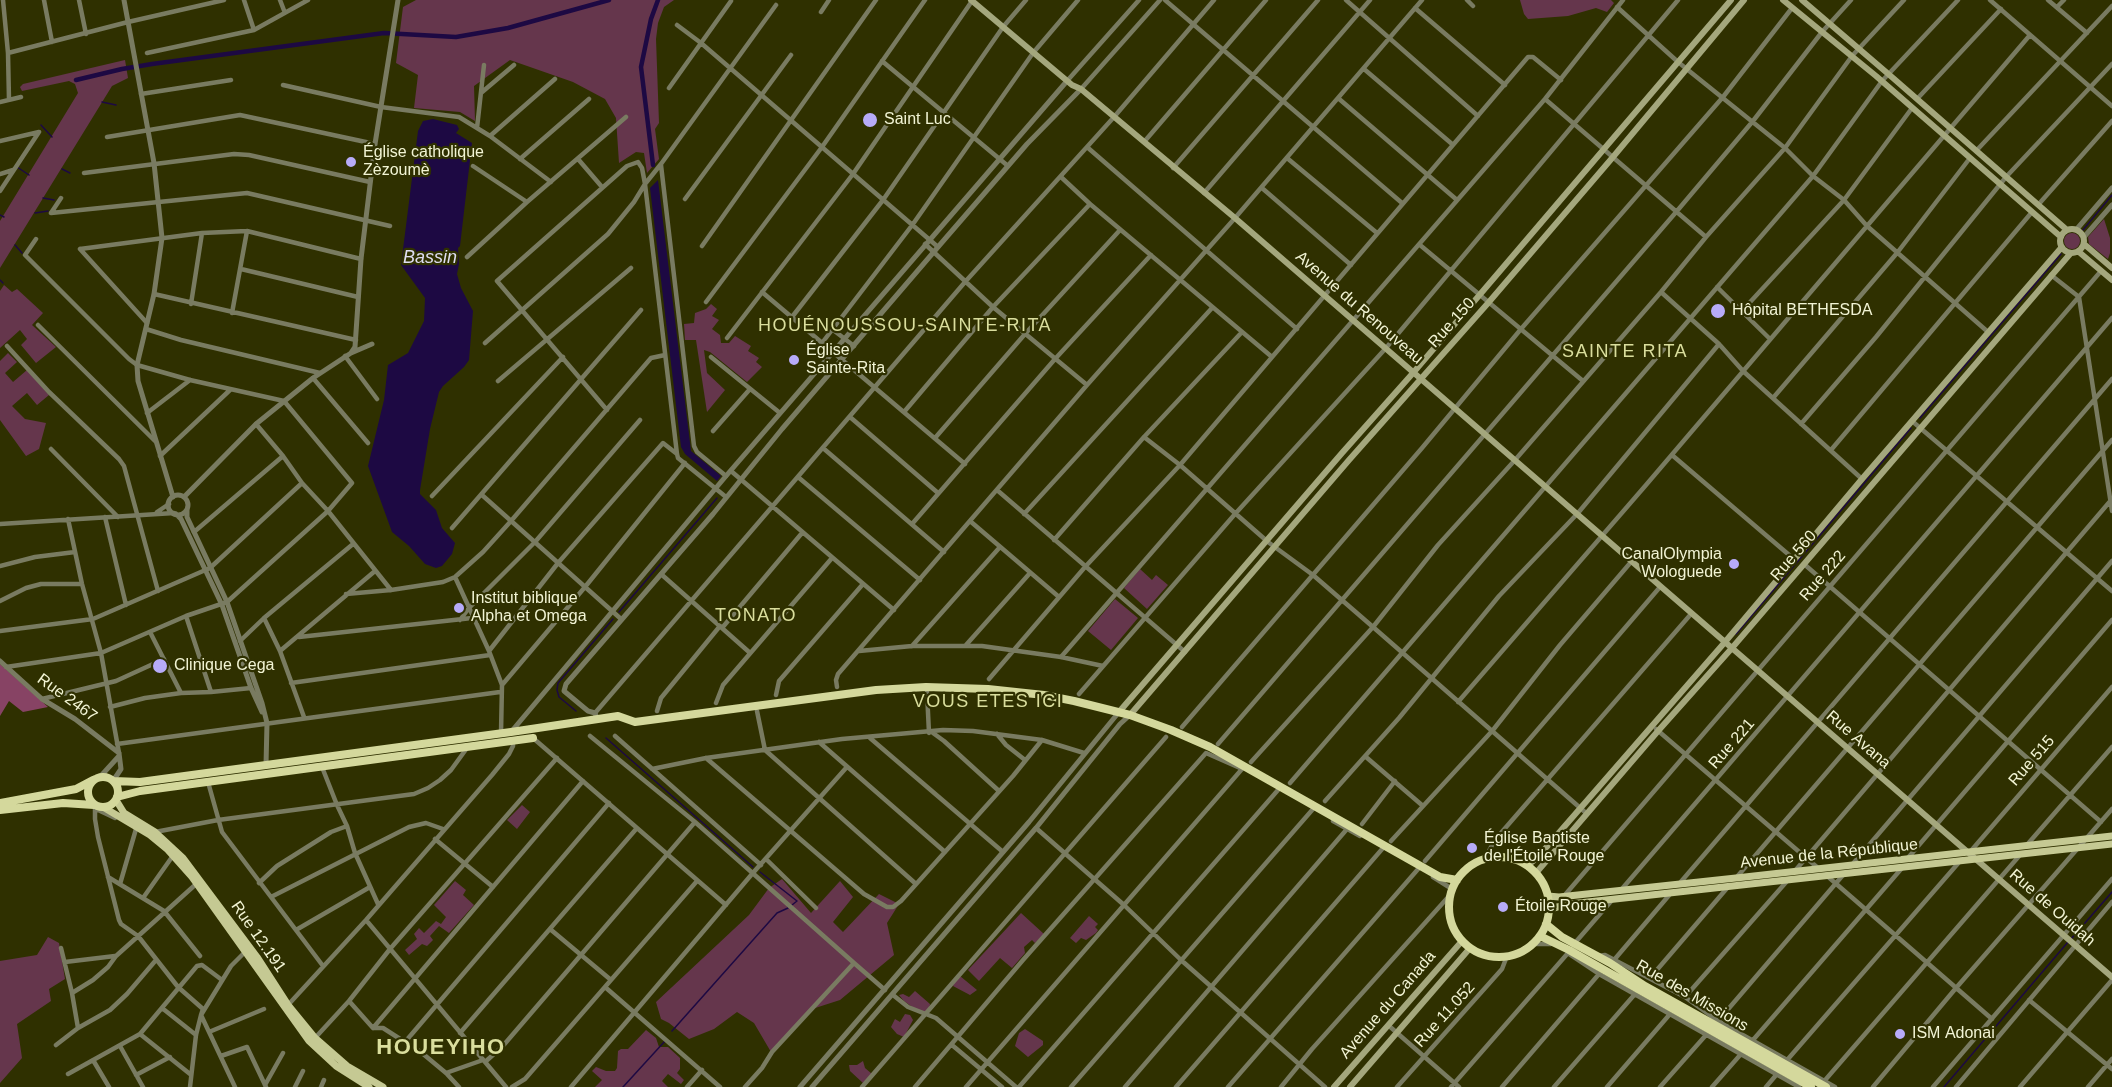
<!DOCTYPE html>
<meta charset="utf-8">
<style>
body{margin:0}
canvas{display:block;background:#2f3000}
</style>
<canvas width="2112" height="1087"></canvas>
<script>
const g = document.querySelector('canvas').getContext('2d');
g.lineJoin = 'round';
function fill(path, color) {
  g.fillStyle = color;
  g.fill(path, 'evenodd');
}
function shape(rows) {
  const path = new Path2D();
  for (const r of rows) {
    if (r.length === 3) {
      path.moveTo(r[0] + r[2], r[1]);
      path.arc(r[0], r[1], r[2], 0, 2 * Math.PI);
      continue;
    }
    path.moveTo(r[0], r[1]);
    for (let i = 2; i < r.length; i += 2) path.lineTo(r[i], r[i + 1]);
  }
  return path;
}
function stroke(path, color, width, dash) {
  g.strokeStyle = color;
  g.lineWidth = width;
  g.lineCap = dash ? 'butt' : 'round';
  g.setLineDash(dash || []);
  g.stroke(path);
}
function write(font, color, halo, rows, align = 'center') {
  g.font = font + ' Helvetica,sans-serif';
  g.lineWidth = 4.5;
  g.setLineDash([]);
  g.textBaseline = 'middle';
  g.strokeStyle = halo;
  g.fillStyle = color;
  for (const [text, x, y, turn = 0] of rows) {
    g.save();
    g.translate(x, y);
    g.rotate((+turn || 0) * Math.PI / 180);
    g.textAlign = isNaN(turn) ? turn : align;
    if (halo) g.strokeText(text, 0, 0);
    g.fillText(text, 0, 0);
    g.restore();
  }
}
fill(shape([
 [416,0,674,0,664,7,658,23,656,39,659,123,655,129,659,159,647,173,644,153,636,152,619,163,616,118,605,99,573,82,510,60,474,86,475,121,460,112,414,108,418,75,396,63,403,7],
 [1520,0,1611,0,1614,3,1607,12,1596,8,1568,16,1528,19,1524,14],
 [125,60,128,78,112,86,0,268,0,221,78,93,75,84,69,81,22,91,20,87,23,84],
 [2104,219,2110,238,2110,253,2108,259,2089,244,2088,237],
 [2072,241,8],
 [4,285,12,292,17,289,43,313,32,325,56,347,36,363,21,345,27,339,20,330,0,348,0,291],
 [711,304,717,309,712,316,719,320,712,329,720,335,721,343,729,343,735,336,751,346,748,351,759,358,756,362,762,367,747,382,710,352,704,350,707,373,725,390,707,412,696,340,685,340,684,324,694,323,695,313,706,309],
 [8,353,17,362,5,373,13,382,27,370,49,395,37,405,27,393,12,406,25,419,46,423,39,449,26,456,0,420,0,361],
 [1140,569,1152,580,1156,575,1168,585,1147,609,1124,588],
 [1115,599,1138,618,1111,650,1088,631],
 [522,805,530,812,517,829,507,820],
 [782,879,811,913,840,881,853,897,833,922,843,932,879,894,899,904,887,923,894,955,840,1000,809,1010,771,1052,754,1023,737,1012,714,1029,689,1039,669,1023,661,1019,656,1002,749,915,769,888],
 [455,881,466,890,463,895,474,905,449,933,439,926,430,936,433,940,427,946,422,944,409,955,405,950,417,939,414,934,419,928,424,933,436,921,441,924,446,917,434,905],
 [1021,913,1044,934,1035,943,1032,940,1024,947,1025,953,1012,968,1000,958,979,981,968,970],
 [1089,916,1098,924,1095,927,1098,930,1096,933,1086,940,1081,938,1076,943,1070,938],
 [48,937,59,943,65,979,49,989,51,1001,17,1024,22,1058,0,1083,0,961,37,955],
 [960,976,977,990,970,995,953,986,956,977],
 [915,991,930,1004,929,1010,923,1013,918,1011,904,1001,899,995,903,994,909,997],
 [905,1014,910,1015,913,1020,904,1037,897,1034,891,1027,895,1019,900,1022],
 [1025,1029,1043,1041,1043,1045,1028,1057,1015,1046,1019,1033],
 [646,1030,656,1038,659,1047,668,1047,680,1058,680,1069,677,1073,684,1080,681,1084,668,1074,662,1081,668,1087,595,1087,602,1080,592,1071,596,1067,606,1071,615,1071,617,1068,618,1051,621,1049,628,1049],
 [863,1061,865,1068,872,1074,863,1083,850,1071,849,1065,857,1065]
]), '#65364c');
fill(shape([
 [0,664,48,707,23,712,9,701,0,716]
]), '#874364');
fill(shape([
 [433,119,457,125,459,129,456,133,472,143,460,246,458,248,459,264,457,274,461,288,473,311,469,360,464,367,443,386,439,392,430,429,420,490,420,494,436,510,442,528,455,543,452,554,442,566,436,568,425,564,409,546,392,532,368,466,384,400,388,365,408,353,424,321,425,298,401,265,418,131,423,121],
 [658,180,691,451,721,476,717,481,685,454,681,447,650,188]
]), '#1d0943');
stroke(shape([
 [102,102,116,105],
 [41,125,52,137],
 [17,167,29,175],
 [62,169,70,173],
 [43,198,54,200],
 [35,213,48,211],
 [0,215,4,217],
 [2083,230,2112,195],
 [15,245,22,253],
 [0,280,3,283],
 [1920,418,2061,254],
 [619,612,717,498],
 [1736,634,1911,428],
 [576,711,559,697,557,690,558,683,613,619],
 [606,738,753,867],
 [760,872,797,901,792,905],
 [2071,939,2112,892],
 [672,1031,777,913,788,908],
 [623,1087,665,1041],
 [1944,1087,2068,942]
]), '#1d0943', 1.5);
stroke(shape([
 [76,80,122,69,152,64,384,33,456,37,508,28,609,0],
 [653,165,641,67,651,19,658,0]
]), '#1d0943', 4.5);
stroke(shape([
 [3,0,8,53,9,100],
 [44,0,52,42],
 [79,0,86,34],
 [244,0,254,30],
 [280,0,285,13],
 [1165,0,1402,203],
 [1346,0,1478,116],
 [1467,0,1473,6],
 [1990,0,2112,106],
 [2048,0,2087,33],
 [1617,7,1678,62,1785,148,1813,176,1844,200,1867,226,1988,332],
 [2057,7,2064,0],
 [1415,8,1505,85],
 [821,12,829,0],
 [677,25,701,43,938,247],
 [8,53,128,22,224,0],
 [147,53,254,30,308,0],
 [882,61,1008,166],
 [1364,69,1452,144],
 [1067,81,1139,0],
 [283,85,381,107,459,117,490,136,551,182],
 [669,88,731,1],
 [1081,89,1160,0],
 [481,93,514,65],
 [141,94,231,80],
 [1338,98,1457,200],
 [1545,99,1706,237],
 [1917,99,2001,9],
 [0,102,21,97],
 [477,128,484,65],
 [490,136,555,79],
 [107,137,240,115,375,144],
 [0,141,39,132],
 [1144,142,1266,0],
 [1087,147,1297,329],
 [1976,151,2112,6],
 [1287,158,1377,233],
 [520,159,589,99],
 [578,159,602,187],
 [661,165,694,446,697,452,726,476],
 [473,166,527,202],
 [1173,168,1318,0],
 [84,173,234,154,249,155,370,182],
 [0,174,13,170],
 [1061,177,1090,204,1272,357],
 [1262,188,1351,265],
 [0,191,39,132],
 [1204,193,1370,0],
 [685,199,791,55],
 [2038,205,2112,121],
 [51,213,247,193,390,226],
 [51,213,61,198],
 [925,244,993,307,1087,385],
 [1420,245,1583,381],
 [702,246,876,0],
 [80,249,202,233,247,231,361,259],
 [80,249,147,323],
 [467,257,527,202,626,117],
 [241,269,358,297],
 [2051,275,2079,297,2112,511],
 [1717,287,1770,339],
 [762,292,965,464],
 [1661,292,1719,344,1743,371,1862,479],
 [154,294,356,340],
 [706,302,822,147,925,0],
 [191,304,202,233],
 [1741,312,1844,200,1912,108],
 [232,313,247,231],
 [792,317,883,200,1003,27,1026,0],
 [38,325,155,441],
 [146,329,181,340,320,373],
 [832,329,854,346],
 [727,338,853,174,972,1],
 [485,343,608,234,634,202,645,184,661,164,776,5],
 [822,343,913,224,1033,53,1078,0],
 [7,346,49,392,119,459,124,466,158,591],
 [345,356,377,399],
 [711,357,780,413],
 [313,378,368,443],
 [498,381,631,268],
 [1773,398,1897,253,1970,158],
 [607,410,497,281,627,166,638,162,642,168,645,184,677,454,678,458,726,497],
 [904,412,993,307,1090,204],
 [147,413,190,380],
 [850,417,938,493],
 [1912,421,2112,591],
 [256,424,283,456,302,483,328,511,391,590],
 [1801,424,1876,337,2006,177,2112,64],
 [713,431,750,389],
 [1144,437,1180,465,1268,542,1313,575,1373,627,1586,813],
 [935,438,1025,334,1120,230],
 [823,448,944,552],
 [51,449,118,517],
 [1831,450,2032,212],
 [1672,455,1795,560],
 [160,456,230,390],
 [731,471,894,610],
 [798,477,920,580],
 [997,490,1185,652],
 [482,495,621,619],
 [432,496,563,357],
 [157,512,169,504],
 [1024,514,1212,308],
 [105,517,126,605],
 [68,519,82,584,101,653,119,753],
 [970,521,1059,597],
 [0,524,174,513],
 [912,524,1055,359,1151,255],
 [452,528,641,310],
 [194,532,283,456],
 [1054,540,1144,437,1242,332],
 [1804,564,2101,822],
 [0,566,35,557,75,552],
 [661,574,749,652],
 [455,577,489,651,502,685,501,733],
 [346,594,391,590,443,582,455,577,483,552,511,521,651,358,665,355],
 [0,601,26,588,41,584,82,584],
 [186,616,211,692],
 [264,618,280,651,304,717],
 [460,620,469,608,535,542,640,420],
 [722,628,802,533],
 [0,631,93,619,210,568,302,483],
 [150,632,181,693],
 [299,637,472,618],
 [240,641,264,618,353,544],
 [966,645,1030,573],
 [912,646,1000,547],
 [280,651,375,571],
 [489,651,558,563,663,443,677,454],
 [859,651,912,646,982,646,1061,657,1103,666],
 [1061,657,1545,99,1623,0],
 [6,667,101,653,186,616,227,602,328,511,352,483,284,401,190,380,137,365,129,359,25,255,36,239],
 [989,679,1085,567,1180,465,1528,57,1533,57,1561,80],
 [291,683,490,655],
 [502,685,585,587,685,463],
 [837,687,836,680,838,674,1087,385,1235,218,1422,0],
 [927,692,929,733],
 [1079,694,1235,514,1386,348,1678,0],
 [776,695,779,681,863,584],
 [42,699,116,681,164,659],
 [1458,702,1646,485,2030,35],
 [716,703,723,685,832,558],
 [110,707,145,698,181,693,211,692,251,688],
 [657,711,661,698,720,626],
 [757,711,765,750,916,884],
 [595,713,965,282,1114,117,1214,0],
 [1182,727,1422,448,1521,329,1723,97,1792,8],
 [1656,729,1818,868],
 [933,733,944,741,999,791],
 [997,734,1006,745,1025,760],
 [590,736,695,822,854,963],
 [615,736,761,865],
 [533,738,726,905],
 [870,738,1003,852],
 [819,742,945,852],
 [117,744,500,692],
 [1218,744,1677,211,1753,121,1822,32,1851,0],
 [1366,757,1423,806],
 [706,758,864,894,887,907,893,907,901,901,1013,776,1042,740],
 [1251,762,1373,627,1438,545,1515,460,1661,292,1706,237,1785,148,1852,56,1904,0],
 [322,767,337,805,347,826,355,853,378,904],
 [652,769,706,758,842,739,943,730,973,731,1042,740,1084,753],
 [208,782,222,832,323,966],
 [1290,783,1813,176,1882,81,1958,0],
 [1325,801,1399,718,1499,596,1578,513,1719,344],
 [95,805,95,819,98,837,119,920,121,924,138,936,178,987,203,1009,201,1015,235,1087],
 [96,809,115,818],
 [1333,821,1360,836],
 [1362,824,1395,781],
 [1036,828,1124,905,1181,960,1325,1087],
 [155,832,218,820,414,794,428,788,440,780,451,770,467,748],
 [435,839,493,887],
 [1391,841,1493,730,1560,645,1631,562],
 [2026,846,2112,747],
 [1970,852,2112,687],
 [1488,858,1489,851,1494,841,1691,614],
 [766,859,816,908],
 [1907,859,2112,620],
 [1425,861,1660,587],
 [1851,866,2112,561],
 [1794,872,2112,499],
 [1826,875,1992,1019],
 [108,877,164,911,200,956],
 [1433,877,1452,889],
 [1736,878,2112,440],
 [259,883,277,866,331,832,347,826],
 [120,884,136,829],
 [1679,884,2112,379],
 [1621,890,2112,318],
 [1564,896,2101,271],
 [271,897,409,827,426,823,443,829],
 [143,898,172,857],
 [366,920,506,1087],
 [550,929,611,980],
 [296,930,370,887],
 [1532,944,1551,944],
 [1574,944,1613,899],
 [61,948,72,993,78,1028],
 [1569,954,1599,974,1799,1087],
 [1598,956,1605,955,1685,997,1718,1021,1835,1087],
 [1614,960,1671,893],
 [65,962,115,956],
 [1650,978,1728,887],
 [605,987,720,1087],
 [72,993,93,980,108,967,116,956,195,885],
 [893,995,908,1007,936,1018,1016,1087],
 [1685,997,1788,880],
 [2029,1000,2112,1069],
 [349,1001,373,1028,383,1028,422,1053,446,1073,459,1087],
 [288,1005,366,920,492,775,509,754,513,746,513,740],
 [162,1008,196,1035],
 [1718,1021,1843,875],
 [1388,1025,1459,1087],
 [373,1028,583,781],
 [209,1032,264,1009],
 [460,1033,637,828],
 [140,1034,190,1074],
 [315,1038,349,1001,390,949,557,758],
 [1753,1040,1902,868],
 [405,1042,609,803],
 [56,1045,78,1028,110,1010,127,994,156,960],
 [952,1045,1002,1087],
 [120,1046,143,1087],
 [221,1056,247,1047,266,1087],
 [1788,1059,1961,860],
 [93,1060,109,1087],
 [485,1062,502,1047,695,822],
 [446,1073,483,1060],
 [68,1074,140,1034,197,966,202,965,222,980],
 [136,1075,170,1057],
 [265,1085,283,1053],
 [1820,1086,2020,855],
 [190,1087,196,1035,201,1015,231,966,245,952],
 [295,1087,303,1071],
 [321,1087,324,1080],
 [512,1087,525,1079,697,881],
 [571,1087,752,874,846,768],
 [687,1087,702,1070],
 [745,1087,762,1068,772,1052,854,963,885,990],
 [862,1087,1166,737],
 [915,1087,1023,960,1206,753,1240,768],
 [966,1087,1242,769],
 [1019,1087,1278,790],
 [1071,1087,1313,809],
 [1125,1087,1347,829],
 [1176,1087,1383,848],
 [1228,1087,1419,868],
 [1281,1087,1312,1049,1450,895],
 [1397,1087,1502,969,1507,956],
 [1451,1087,1568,953],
 [1502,1087,1599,974],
 [1554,1087,1635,994],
 [1607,1087,1670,1014],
 [1660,1087,1706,1035],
 [1712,1087,1741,1054],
 [1766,1087,1777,1074],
 [1873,1087,1956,988,2112,809],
 [1933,1087,2112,879],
 [1956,1087,2112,902],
 [2020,1087,2112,980],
 [2088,1087,2112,1059]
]), '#797b61', 4.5);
stroke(shape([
 [124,0,154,163,162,238,154,294,137,365,138,381,173,497],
 [2076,230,2112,188],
 [2084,237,2112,205],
 [351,353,372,344],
 [178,505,10],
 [184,497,256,424,313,378,351,353,355,347,361,259,375,144,398,0],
 [187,510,187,517,227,602,262,703,267,723,266,765],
 [176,514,181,519,222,605,251,688,262,712],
 [0,661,42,699,75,719,119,753,121,769,113,781],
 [597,719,595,713,588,711,564,691,566,684,713,514,782,429,938,247,1027,144,1081,89],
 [511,732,726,476,1067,81],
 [99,778,119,756],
 [800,1087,1029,822,1119,712],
 [812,1087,1036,828,1120,724,1130,715]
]), '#797b61', 5);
stroke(shape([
 [971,0,1072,85,1081,89,1235,218,2112,977],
 [1783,0,1876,76,2061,237],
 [1802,0,1893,78,2067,230],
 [2072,241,12],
 [2084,244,2112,268],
 [2079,252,2112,280],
 [1119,712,1342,453,1413,373,1731,0],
 [1130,715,1349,460,1489,302,1613,157,1744,0],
 [1527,866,1537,858,1725,642,1862,479,2061,248],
 [1536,873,1658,731,1732,648,2070,254],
 [1334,1087,1462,941],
 [1350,1087,1470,948]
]), '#a4a77d', 6);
stroke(shape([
 [116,800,124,813,155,832,183,858,257,957,288,1005,315,1038,347,1066,383,1087],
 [103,807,150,835,167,849,192,877,309,1041,336,1066,369,1087],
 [1548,896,1559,897,1736,878,2112,836],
 [1549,909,1570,904,2112,844]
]), '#c5c993', 7);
stroke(shape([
 [103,792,15],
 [114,781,140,782,511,732,618,716,635,722,876,690,926,687,988,689,1044,695,1074,701,1130,715,1171,730,1210,747,1440,877,1457,880],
 [117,797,140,791,533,738],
 [0,803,76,789,93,780],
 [0,810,63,803,94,805],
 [1499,907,50],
 [1546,924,1562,937,1610,963,1645,986,1826,1087],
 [1540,936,1569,950,1811,1087]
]), '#d4d89c', 8);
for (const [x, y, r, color] of [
 [870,120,8,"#b7abf8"],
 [351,162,6,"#b7abf8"],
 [1718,311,8,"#b7abf8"],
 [794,360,6,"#b7abf8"],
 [1734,564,6,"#b7abf8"],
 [459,608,6,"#b7abf8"],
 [160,666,8,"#b7abf8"],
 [1472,848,6,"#b7abf8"],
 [1503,907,6,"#b7abf8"],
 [1900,1034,6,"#b7abf8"]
]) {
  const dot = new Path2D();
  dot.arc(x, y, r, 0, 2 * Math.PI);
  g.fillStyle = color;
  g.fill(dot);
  stroke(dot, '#2f3000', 2);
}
write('16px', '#f2f4d4', '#2f3000', [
 ["Saint Luc",884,120],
 ["Église catholique",363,153],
 ["Zèzoumè",363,171],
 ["Hôpital BETHESDA",1732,311],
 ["Église",806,351],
 ["Sainte-Rita",806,369],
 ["CanalOlympia",1722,555,"right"],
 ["Wologuede",1722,573,"right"],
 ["Institut biblique",471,599],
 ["Alpha et Omega",471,617],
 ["Clinique Cega",174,666],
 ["Église Baptiste",1484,839],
 ["de l'Étoile Rouge",1484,857],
 ["Étoile Rouge",1515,907],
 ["ISM Adonai",1912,1034]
], 'left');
write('16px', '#f2f4d4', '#2f3000', [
 ["Avenue du Renouveau",1359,308,41],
 ["Rue 150",1452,323,-48],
 ["Rue 560",1794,556,-49],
 ["Rue 222",1823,576,-49],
 ["Rue 2467",67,698,36],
 ["Rue Avana",1858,740,41],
 ["Rue 221",1732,744,-49],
 ["Rue 515",2032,761,-49],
 ["Avenue de la République",1829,854,-6],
 ["Rue de Ouidah",2052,908,41],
 ["Rue 12.191",258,937,55],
 ["Rue des Missions",1692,996,30],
 ["Avenue du Canada",1388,1005,-49],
 ["Rue 11.052",1445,1015,-48]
]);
write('italic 18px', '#dfddf1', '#2f3000', [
 ["Bassin",430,258]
]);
g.letterSpacing = '1.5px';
write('18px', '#dade9d', '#2f3000', [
 ["HOUÉNOUSSOU-SAINTE-RITA",905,326],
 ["SAINTE RITA",1625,352],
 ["TONATO",756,616],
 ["VOUS ETES ICI",988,702]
]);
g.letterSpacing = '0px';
g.letterSpacing = '1.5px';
write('bold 22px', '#dade9d', '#2f3000', [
 ["HOUEYIHO",441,1048]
]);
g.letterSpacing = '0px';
</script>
